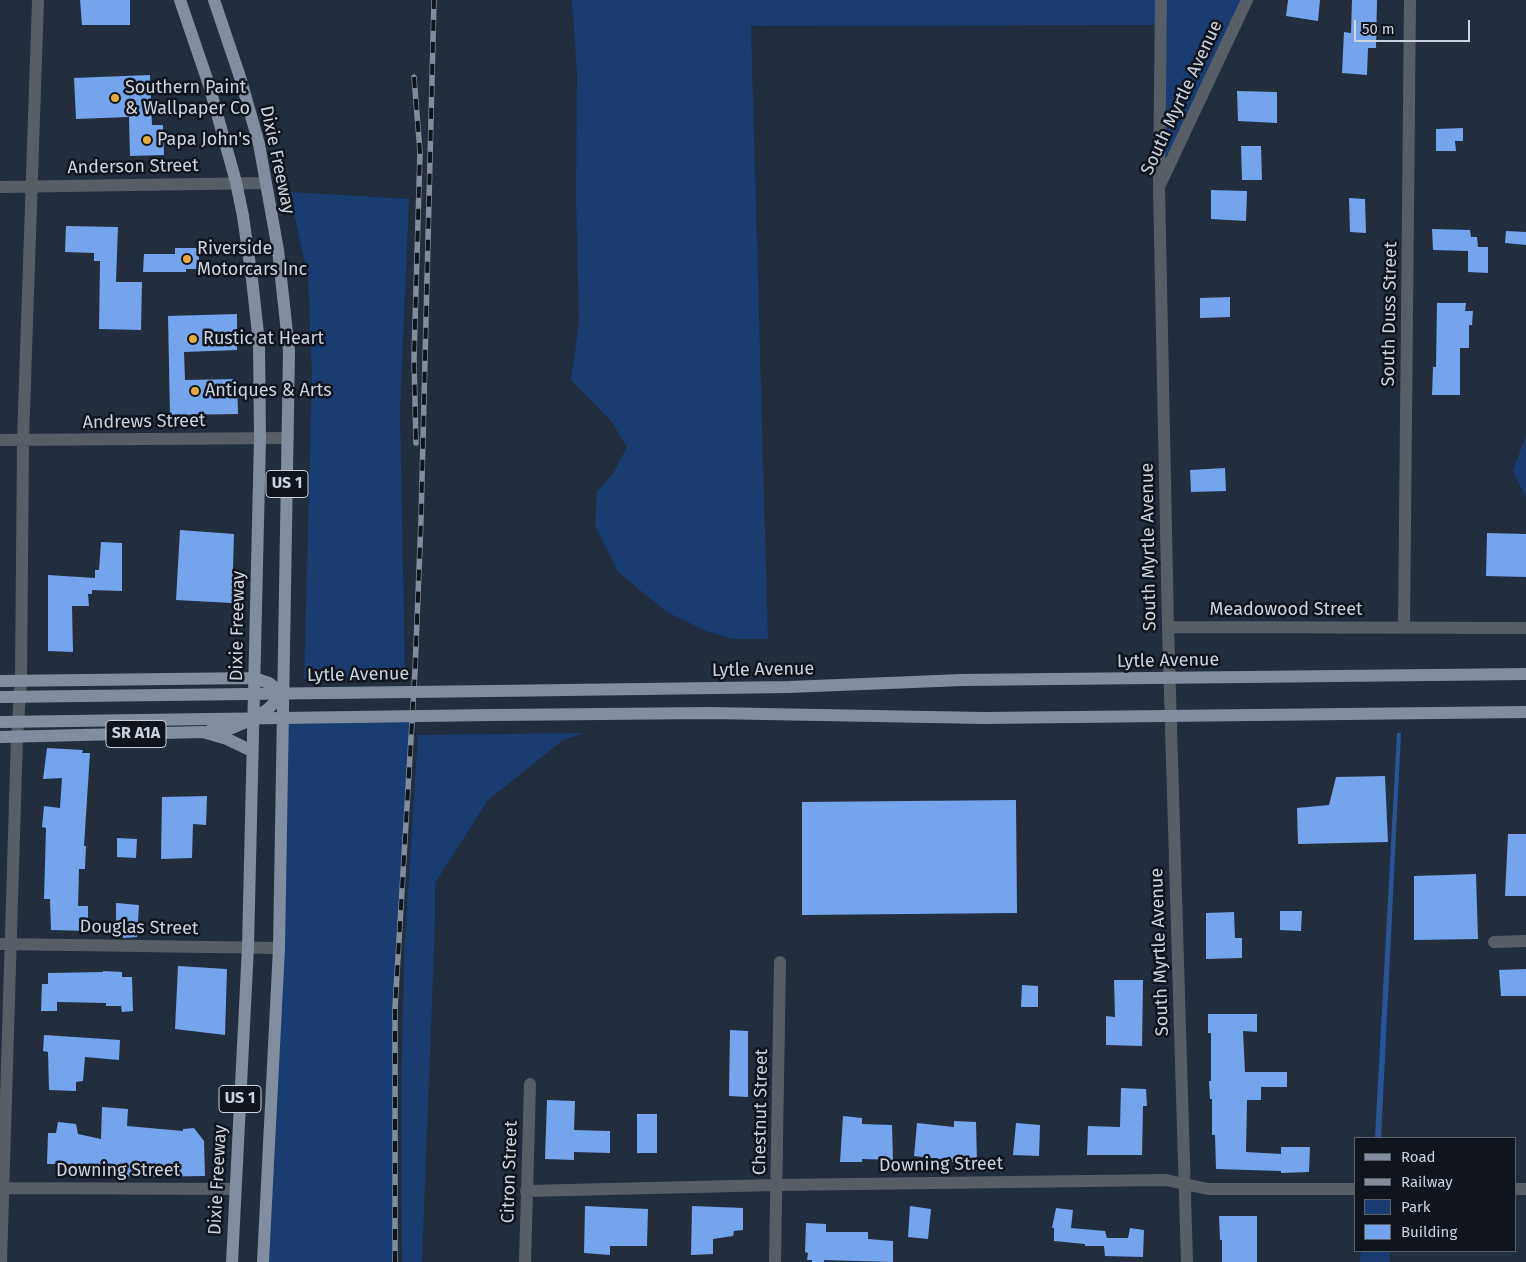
<!DOCTYPE html>
<style>
body{margin:0}
#map{position:relative;width:1526px;height:1262px;overflow:hidden;background:#222d3e;font-family:"Fira Sans",sans-serif}
canvas{display:block}
.legend{position:absolute;left:1354px;top:1137px;width:162px;height:115px;box-sizing:border-box;background:#10151d;border:1px solid #5b616a;margin:0;padding:6px 9px;list-style:none;font-size:15px;color:#ccd3de}
.legend li{display:flex;align-items:center;gap:10px;height:25px}
.legend b{width:25px;border:1px solid #5b616a}
.scale{position:absolute;left:1354px;top:20px;width:116px;height:22px;box-sizing:border-box;border:2px solid #ccd3de;border-top:0;padding-left:6px;font-size:15px;line-height:18px;white-space:nowrap;color:#ccd3de;-webkit-text-stroke:4px #10151d;paint-order:stroke}
</style>
<div id="map">
<canvas width="1526" height="1262"></canvas>
<ul class="legend">
<li><b style="height:6px;background:#828e9f"></b>Road</li>
<li><b style="height:6px;background:#838c9a"></b>Railway</li>
<li><b style="height:14px;background:#1a3d71"></b>Park</li>
<li><b style="height:14px;background:#74a4ec"></b>Building</li>
</ul>
<div class="scale">50 m</div>
</div>
<script>
const g = document.querySelector('canvas').getContext('2d');
g.lineJoin = 'round';
function fill(path, color) {
  g.fillStyle = color;
  g.fill(path, 'evenodd');
}
function shape(rows) {
  const path = new Path2D();
  for (const r of rows) {
    path.moveTo(r[0], r[1]);
    for (let i = 2; i < r.length; i += 2) path.lineTo(r[i], r[i + 1]);
  }
  return path;
}
function stroke(path, color, width, dash) {
  g.strokeStyle = color;
  g.lineWidth = width;
  g.lineCap = dash ? 'butt' : 'round';
  g.setLineDash(dash || []);
  g.stroke(path);
}
function write(font, color, halo, rows, align = 'center') {
  g.font = font + ' "Fira Sans",sans-serif';
  g.lineWidth = 5;
  g.setLineDash([]);
  g.textBaseline = 'middle';
  g.strokeStyle = halo;
  g.fillStyle = color;
  for (const [text, x, y, turn = 0] of rows) {
    g.save();
    g.translate(x, y);
    g.rotate((+turn || 0) * Math.PI / 180);
    g.textAlign = isNaN(turn) ? turn : align;
    if (halo) g.strokeText(text, 0, 0);
    g.fillText(text, 0, 0);
    g.restore();
  }
}
fill(shape([
 [572,0,1247,0,1159,187,1161,25,751,26,768,639,732,639,706,631,667,612,618,572,595,526,597,492,614,472,627,447,611,421,571,380,579,322,576,199,577,74],
 [289,192,409,199,400,411,405,676,304,679,312,377,308,276],
 [1526,435,1526,498,1513,471],
 [412,716,397,958,394,1095,395,1262,263,1262,282,722],
 [583,733,563,740,488,800,435,883,435,924,422,1262,402,1262,401,1094,404,958,418,735],
 [1361,1251,1390,1251,1390,1262,1360,1262]
]), '#1a3d71');
fill(shape([
 [1397,733,1401,733,1381,1138,1375,1138]
]), '#295496');
fill(shape([
 [80,0,130,0,130,25,82,25],
 [1288,0,1320,0,1318,21,1286,16],
 [1352,0,1377,0,1376,48,1368,48,1367,75,1342,73,1344,32,1351,33],
 [150,75,152,125,163,125,164,155,130,156,129,117,76,119,74,78],
 [1237,91,1277,92,1277,123,1238,121],
 [1463,128,1463,141,1455,141,1456,151,1436,151,1436,129],
 [1241,146,1261,146,1262,180,1242,180],
 [1211,190,1247,191,1246,221,1211,219],
 [1349,198,1365,199,1366,233,1350,232],
 [66,226,118,227,116,282,142,282,141,330,99,329,100,261,94,261,94,253,65,252],
 [1432,229,1470,230,1471,237,1477,237,1478,247,1488,247,1488,273,1468,272,1468,251,1433,250],
 [1506,231,1526,232,1526,245,1505,243],
 [175,248,199,248,199,269,186,269,186,272,143,272,144,254,175,254],
 [1230,297,1230,317,1200,318,1200,298],
 [1437,303,1466,303,1465,311,1473,311,1472,325,1469,325,1469,348,1460,348,1460,395,1432,395,1433,367,1436,367],
 [237,314,237,350,184,352,185,380,237,379,238,414,170,415,168,316],
 [1225,468,1226,491,1191,492,1190,470],
 [180,530,234,534,232,603,176,600],
 [1487,533,1526,534,1526,577,1486,576],
 [101,542,122,543,122,591,92,590,92,594,88,594,89,606,72,606,73,652,48,651,48,575,95,578,95,570,99,570],
 [47,748,83,750,82,753,90,753,84,846,86,846,85,869,79,869,78,906,88,906,88,931,51,930,50,899,44,899,46,828,42,827,44,806,60,808,62,778,43,779],
 [1385,776,1388,842,1298,844,1297,808,1329,805,1336,777],
 [207,796,206,825,193,824,192,858,161,859,162,797],
 [1016,800,1017,913,802,915,802,802],
 [1508,834,1526,834,1526,896,1505,896],
 [117,838,137,839,136,858,117,857],
 [1476,874,1478,939,1414,940,1414,876],
 [116,903,139,905,137,937,123,938,123,923,116,922],
 [1280,911,1302,911,1301,931,1280,930],
 [1234,912,1235,938,1242,938,1242,958,1206,959,1206,913],
 [178,966,227,969,225,1035,175,1029],
 [1526,969,1526,996,1501,996,1499,970],
 [103,971,122,972,122,977,132,977,133,1011,122,1012,121,1006,106,1006,106,1003,57,1002,57,1011,41,1011,42,984,48,984,48,973,103,972],
 [1114,980,1143,980,1142,1046,1106,1045,1106,1016,1115,1017],
 [1022,985,1038,986,1038,1007,1021,1007],
 [1208,1014,1257,1014,1257,1032,1243,1031,1245,1072,1287,1072,1287,1087,1261,1087,1261,1100,1247,1100,1246,1152,1281,1154,1281,1147,1310,1147,1309,1172,1281,1173,1281,1171,1216,1169,1215,1135,1212,1135,1212,1099,1210,1099,1209,1081,1211,1081,1211,1033,1208,1033],
 [730,1030,748,1031,748,1097,729,1096],
 [44,1035,120,1040,119,1060,85,1057,83,1081,76,1082,76,1091,49,1090,48,1052,43,1051],
 [1121,1088,1146,1089,1147,1106,1143,1106,1142,1155,1087,1155,1088,1126,1120,1127],
 [547,1100,575,1101,574,1130,610,1131,610,1153,574,1152,574,1160,545,1159],
 [102,1107,128,1109,127,1126,183,1131,183,1129,194,1128,204,1141,205,1176,141,1177,99,1175,100,1164,47,1164,48,1133,56,1133,58,1122,76,1124,78,1134,101,1139],
 [637,1114,657,1114,657,1153,637,1153],
 [843,1116,862,1118,862,1124,892,1125,893,1160,862,1159,862,1162,840,1162],
 [954,1121,976,1122,977,1162,948,1162,948,1160,914,1156,917,1123,954,1127],
 [1016,1123,1040,1125,1039,1156,1013,1155],
 [585,1206,648,1209,647,1246,610,1246,610,1255,584,1253],
 [692,1206,743,1208,743,1230,734,1231,733,1236,713,1239,713,1254,691,1255],
 [910,1206,931,1209,928,1239,908,1237],
 [1056,1208,1073,1210,1071,1228,1105,1231,1107,1238,1128,1238,1130,1228,1144,1230,1143,1257,1105,1256,1104,1246,1085,1246,1085,1244,1054,1241,1054,1228,1052,1228],
 [1219,1216,1257,1216,1257,1262,1222,1262,1222,1240,1220,1240],
 [806,1223,826,1224,826,1232,868,1232,868,1239,893,1241,893,1262,824,1260,824,1262,812,1262,812,1260,807,1260,808,1253,805,1252]
]), '#74a4ec');
stroke(shape([
 [1159,182,1161,0],
 [0,187,266,183],
 [0,440,288,438],
 [1168,627,1526,628],
 [1404,628,1410,0],
 [1494,942,1526,941],
 [0,944,279,948],
 [0,1188,235,1189],
 [1515,1189,1526,1189],
 [526,1191,777,1185,1166,1180,1208,1189,1355,1189],
 [1,1262,17,737,21,681,23,440,38,0],
 [525,1262,530,1084],
 [775,1262,780,962],
 [1187,1262,1168,627,1159,187,1247,0]
]), '#585e66', 12);
stroke(shape([
 [180,0,209,85,236,182,243,216,252,279,259,343,260,438,248,947,232,1262],
 [214,0,240,77,259,144,278,250,289,351,279,948,263,1262],
 [0,681,254,678,269,683,283,694],
 [493,691,789,687,962,680,1526,674],
 [493,715,710,713,984,718,1526,712],
 [209,731,232,728,253,719,268,709,283,694],
 [0,737,203,732,227,739,252,751]
]), '#828e9f', 12);
const rail = shape([
 [414,77,420,152,414,358,416,443],
 [395,1262,395,1008,415,671,421,520,434,0]
]);
stroke(rail, '#838c9a', 5.5);
stroke(rail, '#10151d', 4, [11]);
stroke(shape([
 [0,697,493,691],
 [0,722,493,715]
]), '#828e9f', 12);
for (const [x, y, r, color] of [
 [115,98,5,"#e9ab38"],
 [147,140,5,"#e9ab38"],
 [187,259,5,"#e9ab38"],
 [193,339,5,"#e9ab38"],
 [195,391,5,"#e9ab38"]
]) {
  const dot = new Path2D();
  dot.arc(x, y, r, 0, 2 * Math.PI);
  g.fillStyle = color;
  g.fill(dot);
  stroke(dot, '#10151d', 2);
}
for (const [x, y, w] of [
 [287,484,42],
 [136,734,60],
 [240,1099,42]
]) {
  const box = new Path2D();
  box.roundRect(x - w / 2, y - 13.5, w, 27, 4);
  g.fillStyle = '#10151d';
  g.fill(box);
  stroke(box, '#ccd3de', 1);
}
write('bold 16px', '#ccd3de', null, [
 ["US 1",287,484],
 ["SR A1A",136,734],
 ["US 1",240,1099]
]);
write('18px', '#ccd3de', '#10151d', [
 ["Southern Paint",125,88],
 ["& Wallpaper Co",125,109],
 ["Papa John's",157,140],
 ["Riverside",197,249],
 ["Motorcars Inc",197,270],
 ["Rustic at Heart",203,339],
 ["Antiques & Arts",205,391]
], 'left');
write('18px', '#ccd3de', '#10151d', [
 ["South Myrtle Avenue",1182,98,-65],
 ["Dixie Freeway",277,160,78],
 ["Anderson Street",133,167,-1],
 ["South Duss Street",1390,314,-89],
 ["Andrews Street",144,422,-1],
 ["South Myrtle Avenue",1149,547,-91],
 ["Meadowood Street",1286,610],
 ["Dixie Freeway",238,626,-89],
 ["Lytle Avenue",1168,661,-1],
 ["Lytle Avenue",763,670,-1],
 ["Lytle Avenue",358,675,-1],
 ["Douglas Street",139,928,1],
 ["South Myrtle Avenue",1160,952,-92],
 ["Chestnut Street",761,1112,-89],
 ["Downing Street",941,1165,-1],
 ["Downing Street",118,1171],
 ["Citron Street",510,1172,-88],
 ["Dixie Freeway",218,1180,-87]
]);
</script>
